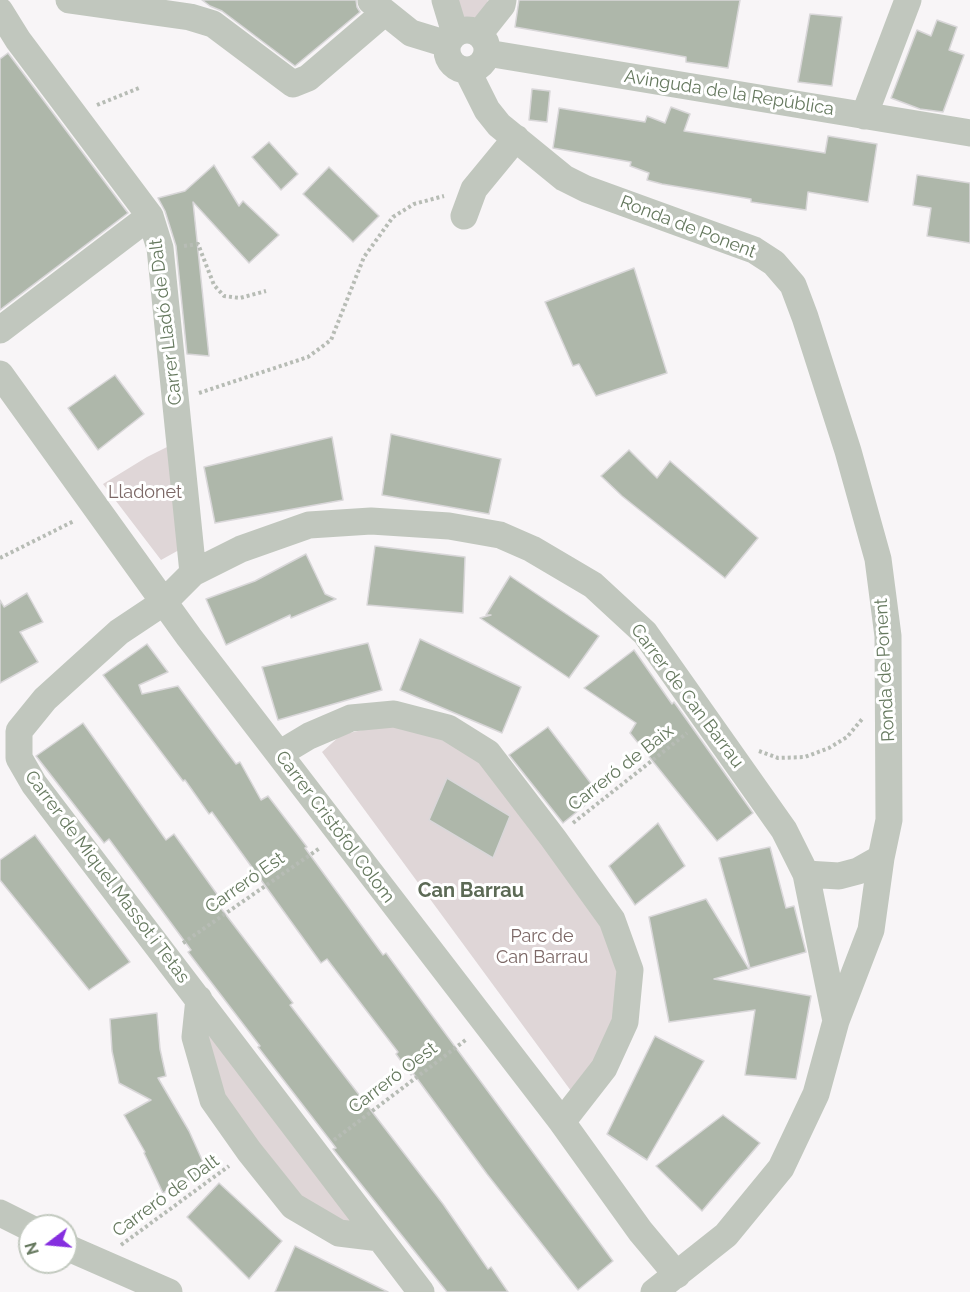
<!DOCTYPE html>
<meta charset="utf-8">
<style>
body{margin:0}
#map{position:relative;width:970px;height:1292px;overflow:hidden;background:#f8f5f7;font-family:Raleway,sans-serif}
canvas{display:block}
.north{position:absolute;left:18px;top:1214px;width:60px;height:60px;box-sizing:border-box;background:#fff;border:2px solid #c2c9bf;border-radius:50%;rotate:254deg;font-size:16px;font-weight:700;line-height:24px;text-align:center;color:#66795f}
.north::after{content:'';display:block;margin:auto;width:21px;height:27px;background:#852edf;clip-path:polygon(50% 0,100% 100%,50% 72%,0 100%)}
</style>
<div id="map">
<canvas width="970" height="1292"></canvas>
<div class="north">N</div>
</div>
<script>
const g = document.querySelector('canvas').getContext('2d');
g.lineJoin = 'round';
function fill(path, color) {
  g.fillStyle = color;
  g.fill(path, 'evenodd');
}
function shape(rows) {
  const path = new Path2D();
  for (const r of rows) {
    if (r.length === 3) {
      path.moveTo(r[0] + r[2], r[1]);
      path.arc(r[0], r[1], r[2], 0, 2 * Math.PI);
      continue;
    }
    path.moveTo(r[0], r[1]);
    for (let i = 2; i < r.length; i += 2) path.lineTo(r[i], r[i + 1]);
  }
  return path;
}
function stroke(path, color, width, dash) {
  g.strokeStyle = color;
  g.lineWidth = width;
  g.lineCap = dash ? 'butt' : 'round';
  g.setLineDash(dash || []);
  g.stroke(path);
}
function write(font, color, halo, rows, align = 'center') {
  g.font = font + ' Raleway,sans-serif';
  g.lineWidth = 6;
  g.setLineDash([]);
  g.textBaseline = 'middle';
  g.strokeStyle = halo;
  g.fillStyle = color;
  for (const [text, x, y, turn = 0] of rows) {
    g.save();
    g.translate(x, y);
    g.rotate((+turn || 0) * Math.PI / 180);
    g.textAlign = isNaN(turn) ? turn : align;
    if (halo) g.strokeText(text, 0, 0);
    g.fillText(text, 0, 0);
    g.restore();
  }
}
fill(shape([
 [448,0,488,0,479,30,457,29],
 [171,445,179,550,161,560,103,484,147,457],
 [400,721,445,738,480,762,605,928,619,973,615,1024,574,1095,322,752,341,735],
 [200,1005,375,1235,294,1204,215,1099]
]), '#dfd6d7');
const building = shape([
 [202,0,356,0,357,7,360,12,295,66,222,11,210,6,202,0],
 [519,0,740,0,728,68,686,62,686,57,515,27,519,0],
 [810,14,842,17,832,86,798,82,810,14],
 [937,20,957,27,949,50,964,55,943,112,920,109,891,98,917,30,931,36,937,20],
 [8,53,128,213,0,310,0,59,8,53],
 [532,89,550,91,547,122,529,120,532,89],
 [671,107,690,114,684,131,825,153,828,136,877,144,868,202,808,192,806,210,751,202,751,199,662,184,647,180,649,173,630,166,631,162,553,148,559,108,645,122,647,116,665,123,671,107],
 [269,142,298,174,281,190,252,157,269,142],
 [214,165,239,206,243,201,279,235,249,263,193,202,209,356,187,354,176,246,165,211,158,198,185,191,214,165],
 [329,167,379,216,353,242,303,194,329,167],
 [917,175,970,183,970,243,927,236,931,208,913,205,917,175],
 [634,268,667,373,596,396,579,364,573,366,545,302,634,268],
 [115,375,144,414,98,450,68,408,115,375],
 [391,434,501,459,489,514,382,495,391,434],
 [332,437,343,500,215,523,204,467,332,437],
 [629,450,657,478,670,461,758,538,725,578,622,496,601,476,629,450],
 [375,546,465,557,463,613,367,605,375,546],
 [306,554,325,594,336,599,291,618,290,615,226,645,206,599,255,581,306,554],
 [510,576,599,636,569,678,480,618,491,615,486,615,510,576],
 [27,593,43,622,20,632,38,662,0,683,0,600,4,607,27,593],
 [420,639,521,687,502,733,400,690,420,639],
 [368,643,382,690,278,720,262,667,368,643],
 [147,644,168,672,139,685,142,694,178,686,236,764,240,762,261,800,268,796,307,847,305,848,383,955,386,953,613,1261,578,1290,487,1174,413,1073,411,1075,396,1054,398,1052,327,959,321,963,212,812,209,814,185,780,183,781,103,675,147,644],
 [634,650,672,704,674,702,753,813,717,841,630,733,636,723,584,688,634,650],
 [83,723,166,840,174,834,224,904,220,907,293,1003,290,1005,443,1204,488,1269,491,1267,508,1292,447,1292,333,1149,336,1148,258,1047,260,1046,188,952,191,950,109,839,104,843,36,756,83,723],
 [548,727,599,794,563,823,509,755,548,727],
 [447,778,510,816,493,858,429,820,447,778],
 [658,823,685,866,635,905,609,866,658,823],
 [35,835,130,962,89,990,0,880,0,860,35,835],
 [770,847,786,908,794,906,806,952,750,968,719,858,770,847],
 [706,899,749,969,714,979,811,996,796,1079,745,1075,755,1010,669,1022,649,917,706,899],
 [157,1013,160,1049,166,1076,158,1078,189,1131,207,1171,163,1193,144,1153,145,1152,124,1115,151,1100,119,1083,112,1051,110,1019,157,1013],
 [655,1036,704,1061,647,1160,607,1134,655,1036],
 [723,1115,760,1143,702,1211,656,1166,723,1115],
 [219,1183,282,1241,249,1279,187,1217,219,1183],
 [295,1246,388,1292,275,1292,295,1246]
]);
fill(building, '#aeb7aa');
stroke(building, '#d9d7d9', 1.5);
stroke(shape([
 [97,105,139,88],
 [184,246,198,244,214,285,224,296,240,298,266,291],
 [199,393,308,357,331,340,364,257,393,217,414,204,444,196],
 [0,558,74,521],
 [759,751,778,758,805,757,829,748,847,737,863,718],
 [573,823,687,733],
 [183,943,320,848],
 [334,1140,467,1039],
 [121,1245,229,1166]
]), '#b7bcb5', 4, [3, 3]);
stroke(shape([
 [69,0,190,17,213,24,293,84,308,78,384,13],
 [445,0,455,33],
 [371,1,411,33,447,44],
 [0,11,18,40,150,216,160,248,193,573],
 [467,50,20],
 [479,34,502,5,503,0],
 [487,53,970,133],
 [467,70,487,110,499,125,564,178,586,189,754,250,774,263,793,285,805,317,848,451,878,559,888,636,889,820,881,858,871,930,836,1021,816,1094,781,1168,726,1235,654,1292],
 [864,116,908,0],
 [464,216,474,189,516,138],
 [0,330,150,216],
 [0,374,189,637,562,1122,641,1232,677,1275],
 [279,754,309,736,351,718,394,714,448,728,488,753,553,838,612,920,630,970,625,1022,604,1068,562,1122],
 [806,874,839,876,858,871,881,858],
 [199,999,195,1037,213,1100,249,1151,293,1206,339,1233,380,1238],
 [0,1213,30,1228],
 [66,1247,169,1292],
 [421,1292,34,784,19,758,19,731,45,699,119,632,164,602,193,573,241,549,309,525,371,521,449,526,500,535,532,549,593,585,645,633,784,830,806,874,836,1021]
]), '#c1c7be', 27);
write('18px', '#66795f', '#fff', [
 ["Avinguda de la República",729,93,9],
 ["Ronda de Ponent",688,227,21],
 ["Carrer Lladó de Dalt",166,322,-97],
 ["Ronda de Ponent",885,670,-93],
 ["Carrer de Can Barrau",687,696,53],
 ["Carreró de Baix",621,768,-38],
 ["Carrer Cristòfol Colom",335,827,53],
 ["Carrer de Miquel Massot i Tetas",107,877,53],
 ["Carreró Est",245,883,-35],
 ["Carreró Oest",393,1078,-37],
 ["Carreró de Dalt",166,1196,-36]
]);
write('18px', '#7c6866', '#fff', [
 ["Lladonet",145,493],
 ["Parc de",542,937],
 ["Can Barrau",542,958]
]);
write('bold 20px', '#5c6a55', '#fff', [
 ["Can Barrau",471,891]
]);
</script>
